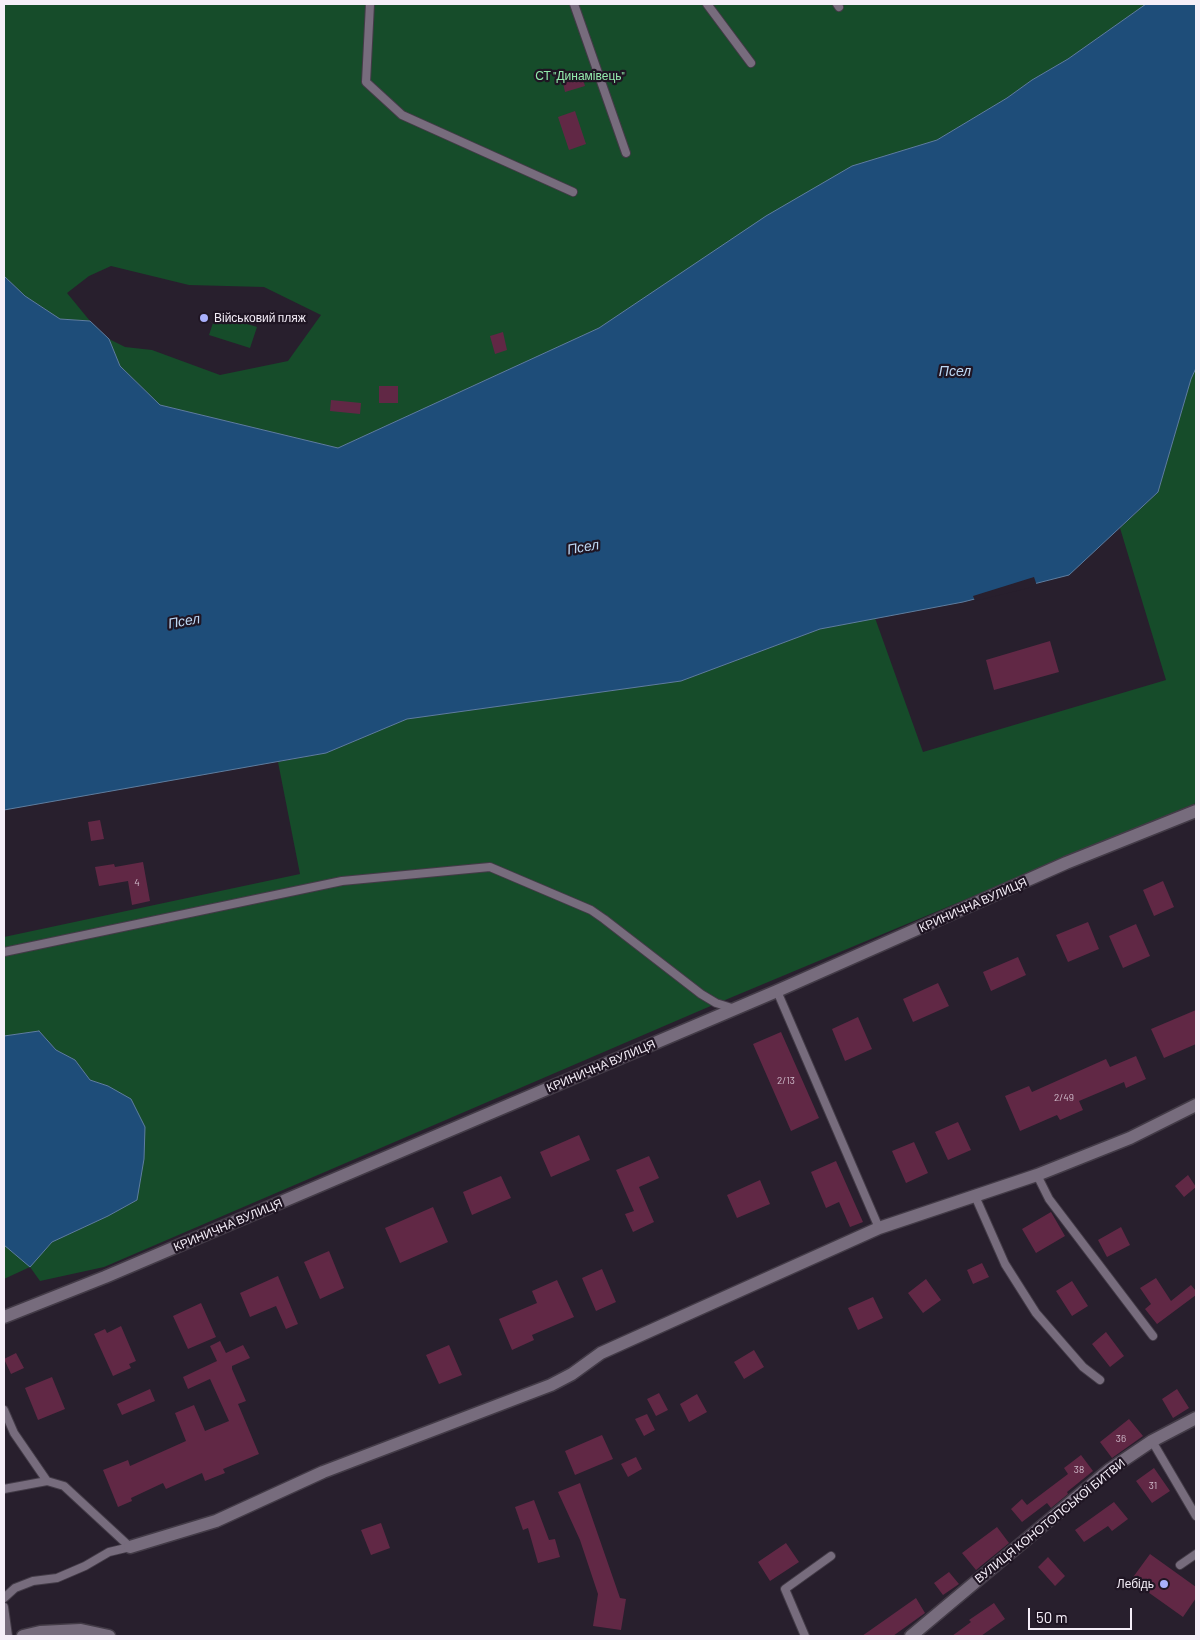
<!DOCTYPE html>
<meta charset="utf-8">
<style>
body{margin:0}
#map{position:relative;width:1200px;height:1640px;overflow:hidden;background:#281f2d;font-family:Barlow,sans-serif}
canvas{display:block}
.frame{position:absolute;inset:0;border:5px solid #f5eef8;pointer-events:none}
.scale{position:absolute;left:1028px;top:1608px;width:104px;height:22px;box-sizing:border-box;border:2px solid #f5eef8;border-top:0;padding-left:6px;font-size:15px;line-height:18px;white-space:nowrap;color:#f5eef8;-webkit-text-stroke:4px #1f1523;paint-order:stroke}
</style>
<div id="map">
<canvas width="1200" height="1640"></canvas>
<div class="frame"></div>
<div class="scale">50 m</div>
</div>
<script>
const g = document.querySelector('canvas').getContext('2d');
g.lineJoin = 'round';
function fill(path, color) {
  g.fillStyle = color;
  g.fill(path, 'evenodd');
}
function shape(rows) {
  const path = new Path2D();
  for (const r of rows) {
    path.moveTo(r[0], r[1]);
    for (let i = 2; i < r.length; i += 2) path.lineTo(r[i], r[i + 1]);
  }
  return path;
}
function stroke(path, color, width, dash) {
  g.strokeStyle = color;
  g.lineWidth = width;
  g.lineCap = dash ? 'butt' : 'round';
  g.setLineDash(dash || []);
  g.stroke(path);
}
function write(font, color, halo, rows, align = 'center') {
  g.font = font + ' Barlow,sans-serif';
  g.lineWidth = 4.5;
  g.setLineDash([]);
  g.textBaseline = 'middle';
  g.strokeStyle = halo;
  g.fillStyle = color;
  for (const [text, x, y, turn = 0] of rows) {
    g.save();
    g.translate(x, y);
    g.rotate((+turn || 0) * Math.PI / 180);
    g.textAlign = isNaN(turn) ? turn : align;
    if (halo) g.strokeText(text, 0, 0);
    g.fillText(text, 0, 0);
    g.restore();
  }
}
fill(shape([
 [4,4,1146,4,1068,59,1032,80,1007,98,937,140,852,166,682,273,599,328,338,448,160,405,120,366,109,339,125,347,152,350,220,375,288,361,321,315,264,287,189,285,111,266,89,276,67,293,90,321,60,319,25,296,4,276],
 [216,314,257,327,250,348,209,335],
 [1196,368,1196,803,706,1008,104,1267,40,1281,30,1267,4,1279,4,1245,30,1266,52,1242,108,1216,137,1200,108,1086,90,1080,75,1060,56,1050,39,1031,4,1036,4,937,300,874,278,762,326,753,407,719,681,681,820,629,875,618,923,752,1166,680,1120,528,1158,492,1191,379]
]), '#164c2a');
const water = shape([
 [1146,4,1196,4,1196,368,1191,379,1158,492,1069,575,963,602,820,629,681,681,407,719,326,753,4,810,4,276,25,296,60,319,90,321,109,339,120,366,160,405,338,448,599,328,766,216,852,166,937,140,1007,98,1032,80,1068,59,1146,4],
 [39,1031,56,1050,75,1060,90,1080,108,1086,131,1099,145,1127,144,1159,137,1200,108,1216,52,1242,30,1267,4,1245,4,1036,39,1031]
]);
fill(water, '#1e4d79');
stroke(water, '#5e7d9f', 1);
fill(shape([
 [1034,577,1037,586,975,601,973,596]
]), '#281f2d');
fill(shape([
 [581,73,585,86,565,92,562,78],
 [575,111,586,144,569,150,558,117],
 [503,332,507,350,495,354,490,336],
 [379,386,398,386,398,403,379,403],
 [331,400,361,403,360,414,330,411],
 [1050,641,1059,672,994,690,986,660],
 [100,820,104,839,91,841,88,822],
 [143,862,150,901,132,905,128,881,99,886,95,867,114,864,115,867],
 [1163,881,1174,907,1154,916,1143,890],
 [1088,922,1099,949,1068,962,1056,935],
 [1136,924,1150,956,1123,968,1109,936],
 [1018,957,1026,975,991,991,983,972],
 [938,983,949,1006,913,1022,903,999],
 [1196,1010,1196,1044,1164,1058,1151,1029],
 [858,1017,872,1049,845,1061,832,1029],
 [781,1032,819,1118,791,1131,753,1044],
 [1136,1056,1146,1079,1126,1088,1124,1082,1079,1101,1083,1110,1060,1120,1057,1115,1020,1131,1005,1096,1029,1086,1032,1092,1106,1059,1110,1067],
 [958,1122,971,1150,948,1160,935,1132],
 [579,1135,590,1160,551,1177,540,1152],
 [914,1142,928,1173,906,1183,892,1151],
 [649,1156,659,1178,639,1187,654,1222,633,1232,625,1214,634,1211,616,1170],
 [836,1161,863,1222,850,1227,839,1202,826,1208,811,1172],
 [1188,1175,1196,1187,1184,1197,1175,1186],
 [501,1176,511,1198,472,1215,463,1192],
 [760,1180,770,1204,737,1218,727,1195],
 [433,1207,448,1242,400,1263,385,1228],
 [1051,1212,1065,1236,1036,1253,1022,1229],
 [1121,1227,1130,1245,1107,1257,1098,1240],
 [329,1251,344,1288,320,1299,304,1262],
 [982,1263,989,1277,973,1284,967,1270],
 [602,1269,616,1302,596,1311,582,1278],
 [278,1276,298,1324,286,1329,276,1306,250,1317,240,1293],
 [1156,1278,1171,1301,1191,1285,1196,1291,1196,1295,1157,1324,1145,1309,1151,1304,1140,1288],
 [926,1279,941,1300,923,1313,908,1293],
 [557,1280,574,1317,532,1335,534,1340,512,1350,499,1319,537,1303,532,1291],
 [1072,1281,1088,1306,1072,1316,1056,1291],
 [873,1297,883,1318,858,1330,848,1308],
 [201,1303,216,1337,188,1349,173,1316],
 [121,1326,136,1361,129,1364,131,1368,113,1376,94,1334,105,1329,107,1333],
 [1106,1332,1124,1356,1110,1367,1092,1344],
 [220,1341,226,1353,243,1345,250,1358,232,1366,232,1369,246,1401,238,1404,259,1454,223,1469,225,1473,205,1481,202,1473,166,1489,163,1483,131,1498,132,1501,118,1507,103,1470,128,1460,130,1466,186,1441,175,1413,194,1405,205,1431,229,1421,210,1379,188,1389,183,1377,217,1361,210,1346],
 [449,1345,462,1375,439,1384,426,1355],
 [754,1350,764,1367,744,1379,734,1362],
 [16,1353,24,1368,11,1374,4,1359],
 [52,1377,65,1409,38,1420,25,1388],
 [150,1389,155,1401,122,1415,117,1404],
 [1177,1389,1189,1408,1173,1418,1162,1399],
 [659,1393,668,1410,656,1416,647,1399],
 [697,1394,707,1412,689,1422,680,1404],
 [647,1414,655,1430,644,1436,635,1419],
 [1129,1419,1143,1436,1112,1458,1100,1442],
 [602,1435,613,1459,575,1475,565,1451],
 [1081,1455,1093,1471,1067,1492,1068,1494,1051,1508,1047,1503,1022,1522,1011,1509,1022,1499,1027,1505,1068,1474,1064,1468],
 [636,1457,642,1469,628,1477,621,1464],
 [1154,1468,1170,1491,1152,1503,1136,1481],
 [580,1483,620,1598,626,1599,621,1630,593,1626,598,1594,580,1540,558,1492],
 [534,1500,549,1540,555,1539,560,1557,538,1563,528,1528,523,1530,515,1507],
 [1114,1502,1128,1519,1112,1531,1108,1526,1084,1542,1075,1530],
 [381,1523,390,1548,371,1555,361,1530],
 [997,1527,1009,1543,976,1570,962,1553],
 [786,1543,799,1562,770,1581,758,1562],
 [1150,1554,1196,1587,1196,1598,1183,1617,1131,1580],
 [1048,1557,1065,1576,1055,1586,1038,1567],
 [949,1572,959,1584,943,1595,934,1583],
 [916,1598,925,1613,893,1636,862,1636],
 [994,1603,1005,1619,981,1636,952,1636,971,1622,969,1620]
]), '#612845');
const lane = shape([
 [370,4,366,82,402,115,573,192],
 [574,4,626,153],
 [707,4,751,63],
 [837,4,839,7],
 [4,952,342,881,490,867,591,910,604,919,701,994,716,1003,735,1009],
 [777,991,879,1228],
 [1037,1175,1049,1199,1153,1336],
 [975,1196,1005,1264,1036,1313,1083,1367,1100,1380],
 [4,1410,14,1433,47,1481,64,1486,130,1547],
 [1152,1441,1196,1516],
 [4,1489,47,1481],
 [1180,1565,1196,1554],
 [4,1598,15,1588,33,1581,57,1578,85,1566,109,1552,130,1547],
 [4,1607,8,1636],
 [805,1636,785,1589,831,1556]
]);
const street = shape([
 [4,1317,105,1277,777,991,1066,863,1196,811],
 [130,1547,216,1521,323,1472,551,1385,572,1374,601,1353,879,1228,1037,1175,1130,1138,1196,1105],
 [23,1636,40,1632,81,1630,109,1636],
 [911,1636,1109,1470,1152,1441,1196,1418]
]);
stroke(lane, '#433b47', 10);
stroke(street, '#433b47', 15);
stroke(lane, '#776c7d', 8);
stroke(street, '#776c7d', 12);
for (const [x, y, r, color] of [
 [204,318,5,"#a9b0fc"],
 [1164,1584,5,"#a9b0fc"]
]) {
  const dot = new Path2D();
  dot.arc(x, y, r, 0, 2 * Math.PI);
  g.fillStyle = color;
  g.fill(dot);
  stroke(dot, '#1f1523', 2);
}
write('10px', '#d0bccb', null, [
 ["4",137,883],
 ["2/13",786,1081],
 ["2/49",1064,1098],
 ["36",1121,1439],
 ["38",1079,1470],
 ["31",1153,1486]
]);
write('12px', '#93eaac', '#1f1523', [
 ["СТ \"Динамівець\"",580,76]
]);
write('12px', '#f5eef8', '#1f1523', [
 ["Військовий пляж",214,318],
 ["Лебідь",1154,1584,"right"]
], 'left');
write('12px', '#f5eef8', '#1f1523', [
 ["КРИНИЧНА ВУЛИЦЯ",973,905,-24],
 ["КРИНИЧНА ВУЛИЦЯ",601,1066,-23],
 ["КРИНИЧНА ВУЛИЦЯ",228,1225,-23],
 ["ВУЛИЦЯ КОНОТОПСЬКОЇ БИТВИ",1050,1521,-39]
]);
write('italic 14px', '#bed8f4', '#1f1523', [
 ["Псел",955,371],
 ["Псел",583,547,-10],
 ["Псел",184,621,-10]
]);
</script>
